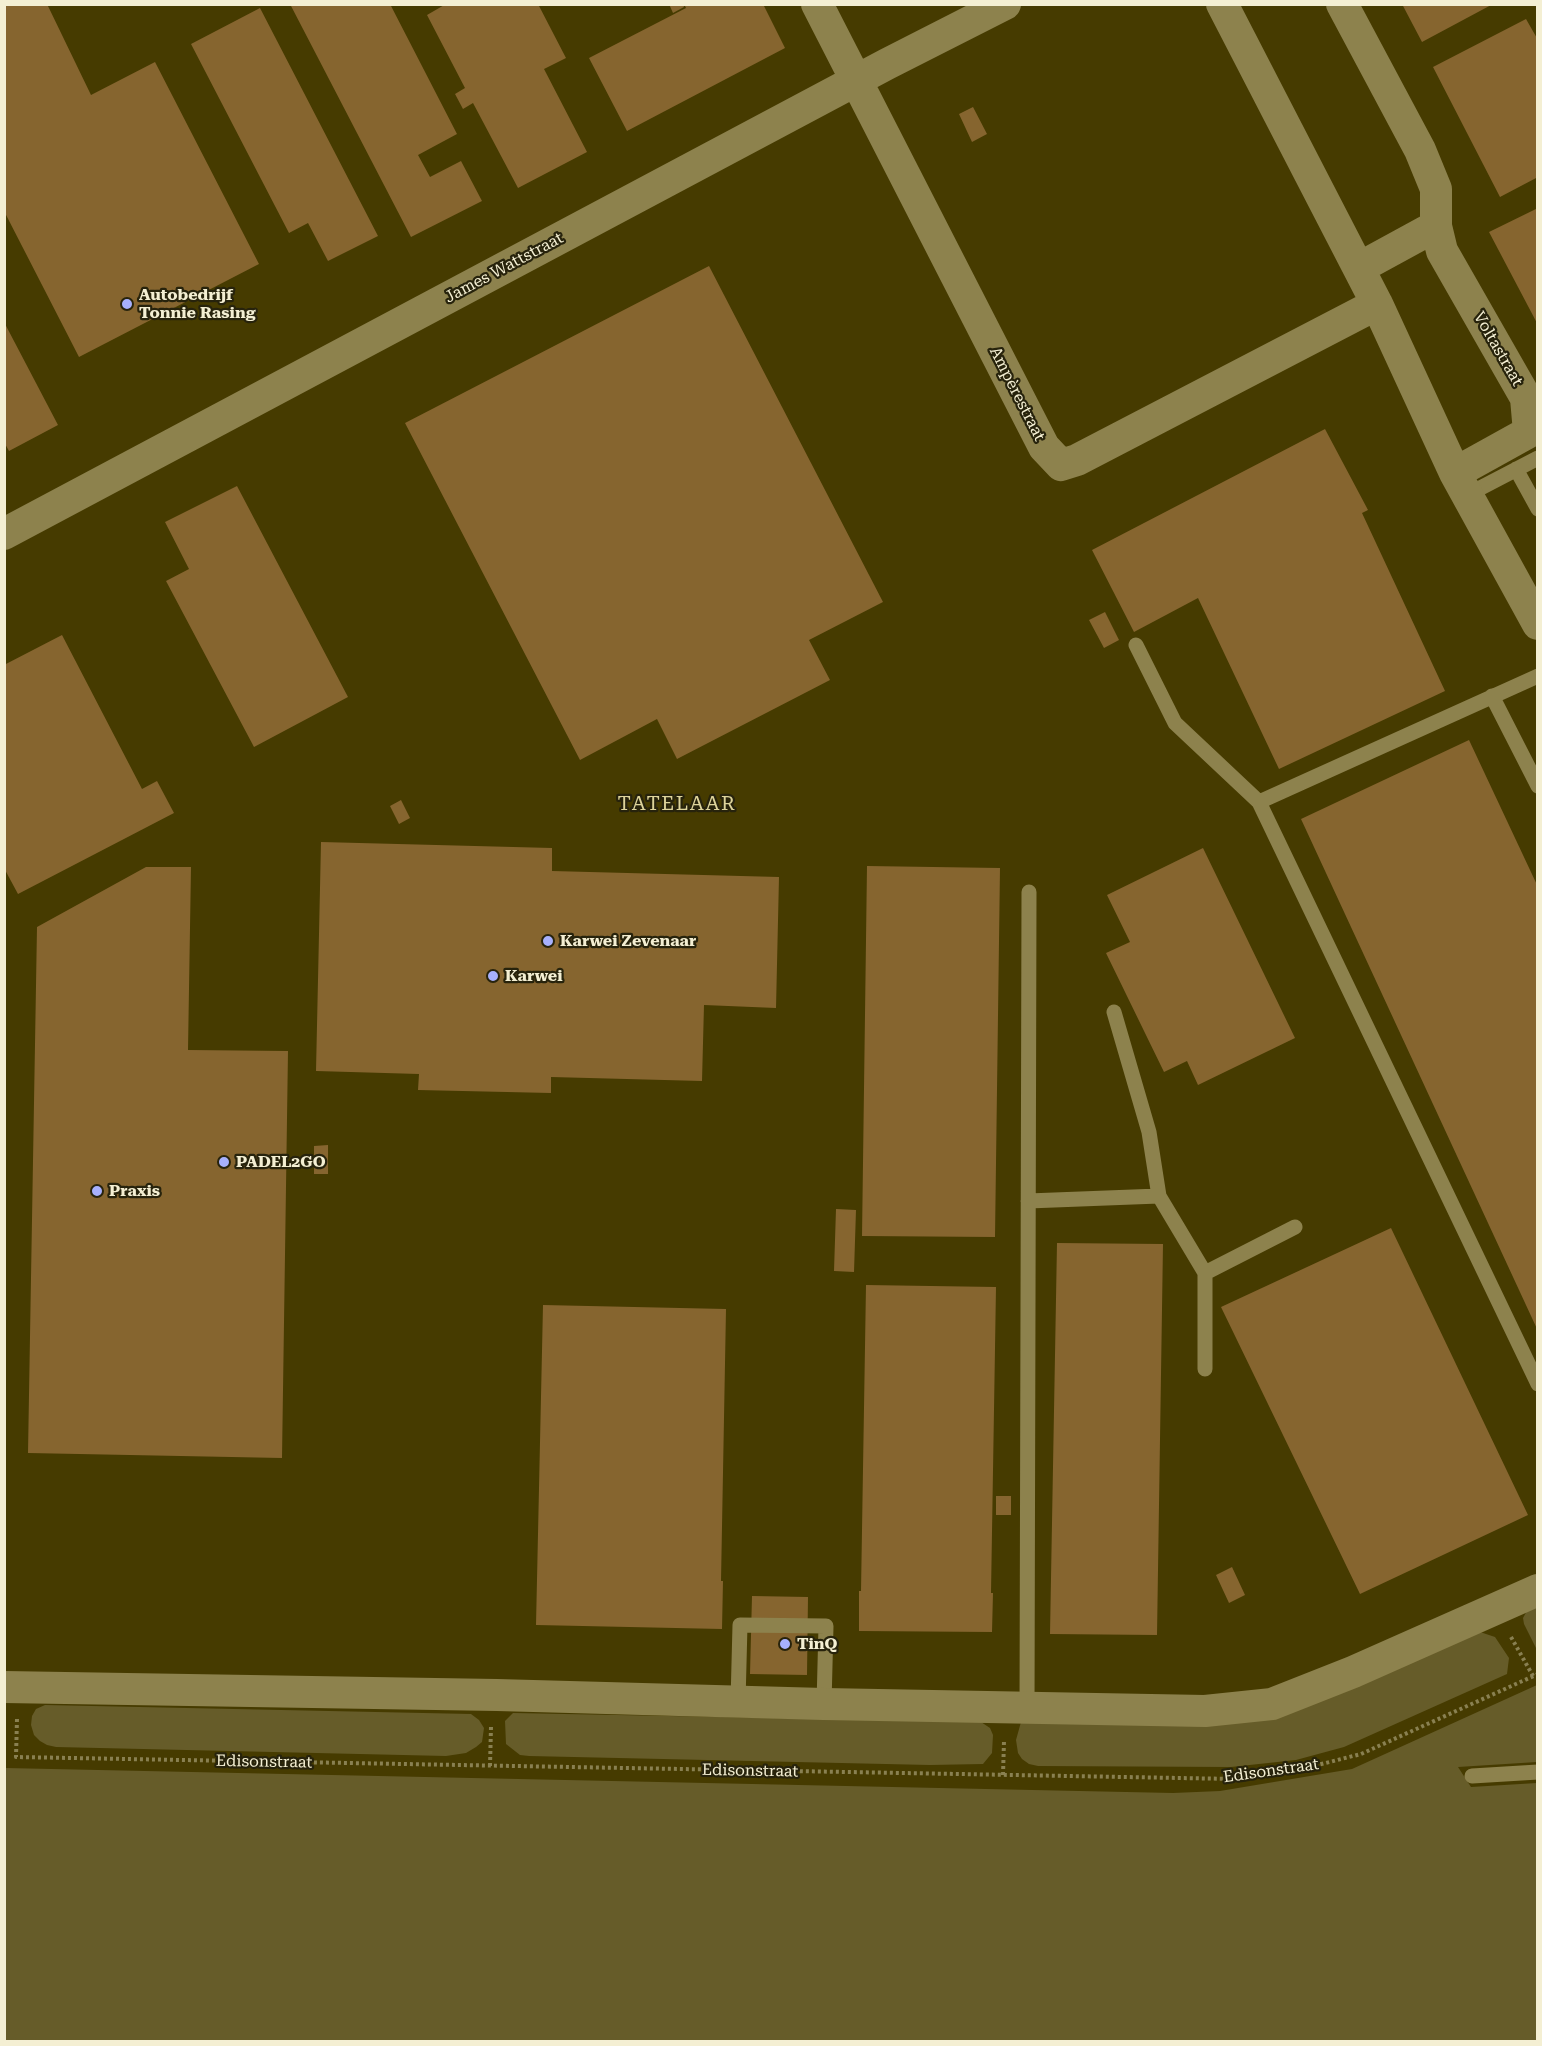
<!DOCTYPE html>
<meta charset="utf-8">
<style>
body{margin:0}
#map{position:relative;width:1542px;height:2046px;overflow:hidden;background:#463b00;font-family:"Roboto Serif",serif}
canvas{display:block}
.frame{position:absolute;inset:0;border:6px solid #f4efd3;pointer-events:none}
</style>
<div id="map">
<canvas width="1542" height="2046"></canvas>
<div class="frame"></div>
</div>
<script>
const g = document.querySelector('canvas').getContext('2d');
g.lineJoin = 'round';
function fill(path, color) {
  g.fillStyle = color;
  g.fill(path, 'evenodd');
}
function shape(rows) {
  const path = new Path2D();
  for (const r of rows) {
    path.moveTo(r[0], r[1]);
    for (let i = 2; i < r.length; i += 2) path.lineTo(r[i], r[i + 1]);
  }
  return path;
}
function stroke(path, color, width, dash) {
  g.strokeStyle = color;
  g.lineWidth = width;
  g.lineCap = dash ? 'butt' : 'round';
  g.setLineDash(dash || []);
  g.stroke(path);
}
function write(font, color, halo, rows, align = 'center') {
  g.font = font + ' "Roboto Serif",serif';
  g.lineWidth = 4.5;
  g.setLineDash([]);
  g.textBaseline = 'middle';
  g.strokeStyle = halo;
  g.fillStyle = color;
  for (const [text, x, y, turn = 0] of rows) {
    g.save();
    g.translate(x, y);
    g.rotate((+turn || 0) * Math.PI / 180);
    g.textAlign = isNaN(turn) ? turn : align;
    if (halo) g.strokeText(text, 0, 0);
    g.fillText(text, 0, 0);
    g.restore();
  }
}
fill(shape([
 [1537,1603,1537,1650,1524,1624,1523,1618,1529,1607],
 [1480,1632,1495,1637,1509,1658,1507,1674,1344,1747,1296,1760,1231,1767,1038,1766,1029,1764,1022,1759,1018,1753,1016,1740,1021,1722,1212,1723],
 [1537,1685,1537,1762,1458,1767,1471,1787,1537,1783,1537,2041,5,2042,5,1768,1173,1793,1220,1791,1352,1769],
 [45,1705,471,1714,479,1720,484,1728,482,1742,476,1747,466,1753,446,1756,56,1747,47,1745,40,1741,34,1735,31,1725,32,1716,36,1709],
 [513,1713,981,1722,990,1728,993,1735,992,1753,983,1764,930,1765,529,1756,520,1755,506,1744,505,1721]
]), '#665c29');
fill(shape([
 [4,4,47,4,91,95,155,62,259,264,79,357,4,211],
 [290,4,390,4,457,134,418,155,430,177,461,161,482,201,411,237],
 [446,4,538,4,566,58,544,69,587,152,518,188,473,103,463,109,455,94,465,88,427,15],
 [669,4,683,4,684,7,673,13],
 [684,4,763,4,785,48,627,131,589,58,686,8],
 [1402,4,1493,4,1422,42],
 [260,8,378,236,328,261,308,223,289,233,191,44],
 [1526,19,1538,40,1538,177,1500,197,1433,67],
 [973,107,987,134,972,142,959,114],
 [1538,208,1538,325,1489,232],
 [709,266,883,602,809,640,830,680,677,759,657,719,580,760,405,423],
 [4,322,58,425,9,451,4,442],
 [1325,429,1368,510,1362,513,1445,691,1279,769,1198,598,1134,632,1092,550],
 [237,486,348,697,254,747,166,581,189,569,165,522],
 [1105,612,1119,640,1104,648,1089,620],
 [62,635,142,789,157,781,174,813,18,894,4,868,4,665],
 [1469,740,1538,887,1538,1331,1301,819],
 [401,800,410,818,399,824,390,806],
 [321,842,552,848,552,871,779,877,776,1008,704,1005,702,1081,551,1077,551,1093,418,1090,419,1074,316,1071],
 [1203,848,1295,1038,1198,1085,1187,1061,1164,1072,1106,953,1130,942,1107,895],
 [867,866,1000,868,995,1237,862,1236],
 [146,867,191,867,188,1050,288,1051,282,1458,28,1453,37,927],
 [328,1145,328,1174,314,1174,314,1146],
 [836,1209,856,1210,854,1272,834,1271],
 [1391,1228,1528,1515,1360,1594,1221,1307],
 [1057,1243,1163,1244,1157,1635,1050,1634],
 [866,1285,996,1287,991,1593,993,1593,992,1632,859,1631,859,1591,861,1591],
 [543,1305,726,1309,721,1581,723,1581,722,1629,536,1625],
 [996,1496,1011,1496,1011,1515,996,1515],
 [1232,1567,1245,1595,1229,1603,1216,1575],
 [752,1596,808,1597,807,1675,750,1674]
]), '#86652f');
stroke(shape([
 [1511,1637,1533,1676],
 [17,1719,16,1757,1235,1779,1294,1771,1361,1754,1538,1674],
 [490,1766,491,1727],
 [1003,1775,1004,1741]
]), '#898051', 4, [3, 3]);
stroke(shape([
 [1516,469,1538,509],
 [1467,495,1538,458],
 [1136,645,1175,723,1259,802,1538,1384],
 [1492,696,1538,786],
 [1259,802,1538,676],
 [1114,1012,1149,1132,1159,1196],
 [1028,1201,1159,1196,1205,1273,1295,1227],
 [1205,1369,1205,1273],
 [738,1702,740,1625,826,1626,824,1704],
 [1027,1708,1029,892],
 [1472,1776,1538,1772]
]), '#8d824d', 15);
stroke(shape([
 [817,4,1044,447,1061,465,1077,460,1377,304],
 [1222,4,1377,304,1455,473,1538,624],
 [1342,4,1420,150,1436,189,1436,226,1442,251,1526,398,1529,432,1455,473],
 [1359,268,1436,226],
 [4,534,887,64,1005,4],
 [4,1687,497,1695,824,1704,1205,1711,1272,1704,1353,1672,1538,1590]
]), '#8d824d', 32);
for (const [x, y, r, color] of [
 [127,304,6,"#a7b0fc"],
 [548,941,6,"#a7b0fc"],
 [493,976,6,"#a7b0fc"],
 [224,1162,6,"#a7b0fc"],
 [97,1191,6,"#a7b0fc"],
 [785,1644,6,"#a7b0fc"]
]) {
  const dot = new Path2D();
  dot.arc(x, y, r, 0, 2 * Math.PI);
  g.fillStyle = color;
  g.fill(dot);
  stroke(dot, '#27230c', 2);
}
write('16px', '#f4efd3', '#27230c', [
 ["James Wattstraat",504,268,-28],
 ["Voltastraat",1498,349,60],
 ["Ampèrestraat",1017,394,63],
 ["Edisonstraat",264,1762,1],
 ["Edisonstraat",750,1771,1],
 ["Edisonstraat",1271,1771,-8]
]);
write('bold 16px', '#f4efd3', '#27230c', [
 ["Autobedrijf",139,295],
 ["Tonnie Rasing",139,313],
 ["Karwei Zevenaar",560,941],
 ["Karwei",505,976],
 ["PADEL2GO",236,1162],
 ["Praxis",109,1191],
 ["TinQ",797,1644]
], 'left');
g.letterSpacing = '1.5px';
write('20px', '#ded49b', '#27230c', [
 ["TATELAAR",677,804]
]);
g.letterSpacing = '0px';
</script>
